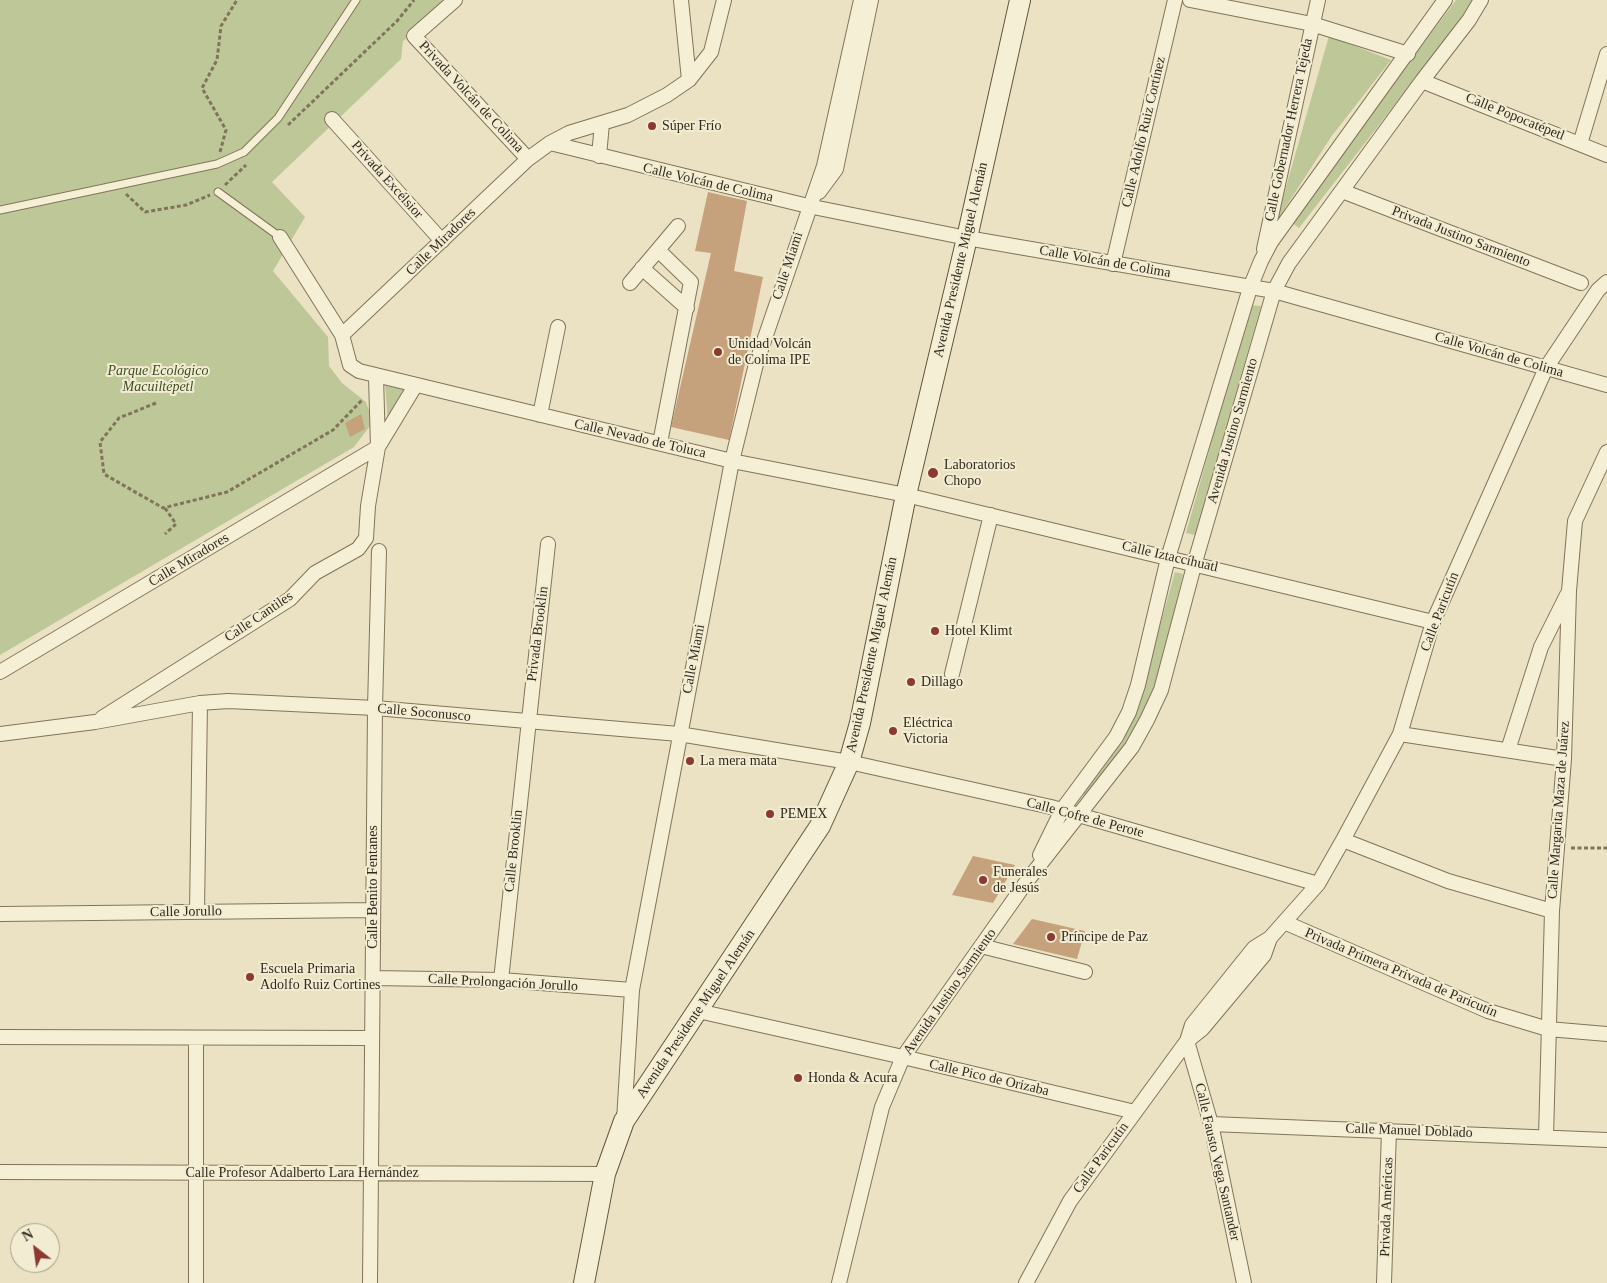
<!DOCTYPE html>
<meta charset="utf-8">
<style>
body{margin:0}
#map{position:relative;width:1607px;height:1283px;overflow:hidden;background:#eae2c3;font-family:"Times New Roman",serif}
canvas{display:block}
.north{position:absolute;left:10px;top:1223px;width:50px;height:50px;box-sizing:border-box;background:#f2ecd2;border:1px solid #a69e8a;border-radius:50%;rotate:330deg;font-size:14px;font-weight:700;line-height:20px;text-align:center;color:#332a1e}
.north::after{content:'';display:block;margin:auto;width:18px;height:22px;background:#8c3931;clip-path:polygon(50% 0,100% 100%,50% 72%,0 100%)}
</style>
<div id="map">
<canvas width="1607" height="1283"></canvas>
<div class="north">N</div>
</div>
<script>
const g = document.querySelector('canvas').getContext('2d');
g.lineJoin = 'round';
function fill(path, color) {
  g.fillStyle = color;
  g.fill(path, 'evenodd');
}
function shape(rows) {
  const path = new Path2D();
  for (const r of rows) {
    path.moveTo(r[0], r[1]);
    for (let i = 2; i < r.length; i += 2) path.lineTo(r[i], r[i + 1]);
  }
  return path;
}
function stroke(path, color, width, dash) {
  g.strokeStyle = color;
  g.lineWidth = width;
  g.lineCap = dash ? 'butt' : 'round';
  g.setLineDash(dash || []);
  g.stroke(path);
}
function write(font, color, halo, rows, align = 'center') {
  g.font = font + ' "Times New Roman",serif';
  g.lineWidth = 4;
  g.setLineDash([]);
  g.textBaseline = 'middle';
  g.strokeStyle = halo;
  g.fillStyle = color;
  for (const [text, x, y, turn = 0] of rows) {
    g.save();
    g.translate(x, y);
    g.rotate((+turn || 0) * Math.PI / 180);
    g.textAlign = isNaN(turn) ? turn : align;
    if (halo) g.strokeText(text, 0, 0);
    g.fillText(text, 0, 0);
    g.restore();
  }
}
fill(shape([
 [0,0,456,0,403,41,401,59,272,182,305,217,273,271,328,337,329,366,342,383,366,402,373,422,354,447,0,655],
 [1456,0,1473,0,1466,13,1299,228,1291,222],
 [1329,36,1391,60,1331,137,1276,222],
 [1250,305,1261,306,1195,535,1186,533],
 [385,384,405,390,388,422],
 [1175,572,1183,574,1157,689,1143,724,1088,796,1083,795,1082,790,1115,750,1134,718]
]), '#bdc798');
fill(shape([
 [708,192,747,201,734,271,763,277,729,440,671,427,711,253,695,251],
 [361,414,365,429,350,437,345,423],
 [973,856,1015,865,993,903,952,895],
 [1032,919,1085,931,1077,959,1013,944]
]), '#c5a17c');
const lane = shape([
 [218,192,280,237],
 [0,210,217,164,244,152,278,118,356,0]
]);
const street = shape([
 [455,0,414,36,528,159],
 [681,0,689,80],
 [1190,0,1312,24,1408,54],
 [1422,81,1607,155],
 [332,119,442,241],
 [550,143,808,206,967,238,1274,291,1607,385],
 [1580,144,1607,54],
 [599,156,602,123],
 [1342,191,1581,283],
 [819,192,836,169,871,0],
 [280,237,342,335,350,365,359,371,732,461,906,495,1433,622],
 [1264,249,1318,0],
 [658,250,691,282,660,443],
 [1113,264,1175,0],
 [642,268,687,308],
 [630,283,678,226],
 [342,335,528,159,550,143,569,133,628,115,667,95,689,80,711,52,724,0],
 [540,415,558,327],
 [0,672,378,447,415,386],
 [952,674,991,515],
 [102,718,290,599,315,573,358,549,366,538,368,506,378,447,376,376],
 [0,734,95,722,200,703,228,701,375,708,679,734,849,762,1051,807,1318,884],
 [1400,734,1564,759],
 [1508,750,1541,647,1567,595],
 [1343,840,1448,881,1552,911],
 [1040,855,1062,810,1116,737,1129,712,1138,685,1168,558,1250,288,1261,261,1271,242,1445,0],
 [197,912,200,703],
 [0,914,373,910],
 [1284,922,1488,1011,1548,1029,1607,1034],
 [981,946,1085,972],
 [373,978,501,980,632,990],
 [501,980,548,544],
 [698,1011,903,1057,1135,1112],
 [0,1037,371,1038],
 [1187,1041,1192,1025,1254,948,1270,938,1318,884,1343,840,1400,734,1433,622,1546,368,1598,290,1607,282],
 [1187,1041,1211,1124,1244,1283],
 [624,1120,632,990,732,461,756,364,824,166,861,0],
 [1211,1124,1607,1140],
 [1546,1137,1552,911,1564,759,1569,591,1575,521,1607,452],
 [0,1172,605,1174],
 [196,1283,196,1038],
 [370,1283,375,708,379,551],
 [839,1283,882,1107,903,1057,1027,881,1132,747,1147,720,1161,690,1195,562,1274,291,1289,263,1422,81,1469,20,1481,0],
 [1026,1283,1070,1201,1187,1041,1202,1029,1264,955,1270,938],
 [1384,1283,1389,1130]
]);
const secondary = shape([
 [584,1283,605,1174,624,1121,820,826,849,762,860,723,906,495,967,238,1020,0]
]);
stroke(lane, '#82745b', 9);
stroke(street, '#82745b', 16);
stroke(secondary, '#64553f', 22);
stroke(shape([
 [288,125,397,21,414,0],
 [220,152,226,130,202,88,217,60,221,26,237,0],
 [225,185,246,165],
 [126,194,145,212,186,205,210,195],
 [156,403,119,418,100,442,104,474,163,508,227,492,333,430,362,400],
 [165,508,176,524,165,534],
 [1571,848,1607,848]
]), '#82745b', 3, [4, 2.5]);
stroke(lane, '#f5efd5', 7);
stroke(street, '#f5efd5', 14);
stroke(secondary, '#f5efd5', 20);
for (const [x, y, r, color] of [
 [652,126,5,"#8c3931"],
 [718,352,5,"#8c3931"],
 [933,473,6,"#8c3931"],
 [935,631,5,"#8c3931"],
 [911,682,5,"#8c3931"],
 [893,731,5,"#8c3931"],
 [690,761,5,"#8c3931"],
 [770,814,5,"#8c3931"],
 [983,880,5,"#8c3931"],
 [1051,937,5,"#8c3931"],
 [250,977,5,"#8c3931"],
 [798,1078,5,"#8c3931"]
]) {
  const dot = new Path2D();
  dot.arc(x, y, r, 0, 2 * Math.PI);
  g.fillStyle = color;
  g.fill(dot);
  stroke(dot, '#f2ecd2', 2);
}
write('14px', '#332a1e', '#f2ecd2', [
 ["Privada Volcán de Colima",471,97,47],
 ["Calle Popocatépetl",1515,117,22],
 ["Calle Gobernador Herrera Tejeda",1289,130,-78],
 ["Calle Adolfo Ruiz Cortínez",1144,132,-77],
 ["Privada Excélsior",387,180,48],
 ["Calle Volcán de Colima",708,183,13],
 ["Privada Justino Sarmiento",1461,237,21],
 ["Calle Miradores",441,242,-44],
 ["Avenida Presidente Miguel Alemán",961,260,-77],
 ["Calle Volcán de Colima",1105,262,10],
 ["Calle Miami",788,266,-72],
 ["Calle Volcán de Colima",1499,355,16],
 ["Avenida Justino Sarmiento",1233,431,-74],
 ["Calle Nevado de Toluca",640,439,13],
 ["Calle Iztaccíhuatl",1170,557,13],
 ["Calle Miradores",189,560,-31],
 ["Calle Paricutín",1440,612,-69],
 ["Calle Cantiles",259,617,-34],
 ["Privada Brooklin",538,634,-83],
 ["Avenida Presidente Miguel Alemán",872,655,-78],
 ["Calle Miami",694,659,-79],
 ["Calle Soconusco",424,713,5],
 ["Calle Margarita Maza de Juárez",1559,810,-86],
 ["Calle Cofre de Perote",1085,818,15],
 ["Calle Brooklin",514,851,-84],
 ["Calle Benito Fentanes",373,887,-90],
 ["Calle Jorullo",186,912,-1],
 ["Privada Primera Privada de Paricutín",1401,973,23],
 ["Calle Prolongación Jorullo",503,983,3],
 ["Avenida Justino Sarmiento",950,992,-55],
 ["Avenida Presidente Miguel Alemán",696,1014,-56],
 ["Calle Pico de Orizaba",989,1078,13],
 ["Calle Manuel Doblado",1409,1131,2],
 ["Calle Paricutín",1101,1158,-54],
 ["Calle Fausto Vega Santander",1217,1162,77],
 ["Calle Profesor Adalberto Lara Hernández",302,1173],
 ["Privada Américas",1387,1207,-88]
]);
write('14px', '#332a1e', '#f2ecd2', [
 ["Súper Frío",662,126],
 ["Unidad Volcán",728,344],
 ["de Colima IPE",728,360],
 ["Laboratorios",944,465],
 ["Chopo",944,481],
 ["Hotel Klimt",945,631],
 ["Dillago",921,682],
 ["Eléctrica",903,723],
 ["Victoria",903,739],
 ["La mera mata",700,761],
 ["PEMEX",780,814],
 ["Funerales",993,872],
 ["de Jesús",993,888],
 ["Príncipe de Paz",1061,937],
 ["Escuela Primaria",260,969],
 ["Adolfo Ruiz Cortines",260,985],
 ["Honda & Acura",808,1078]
], 'left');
write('italic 14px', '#404e26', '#f2ecd2', [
 ["Parque Ecológico",158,371],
 ["Macuiltépetl",158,387]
]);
</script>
